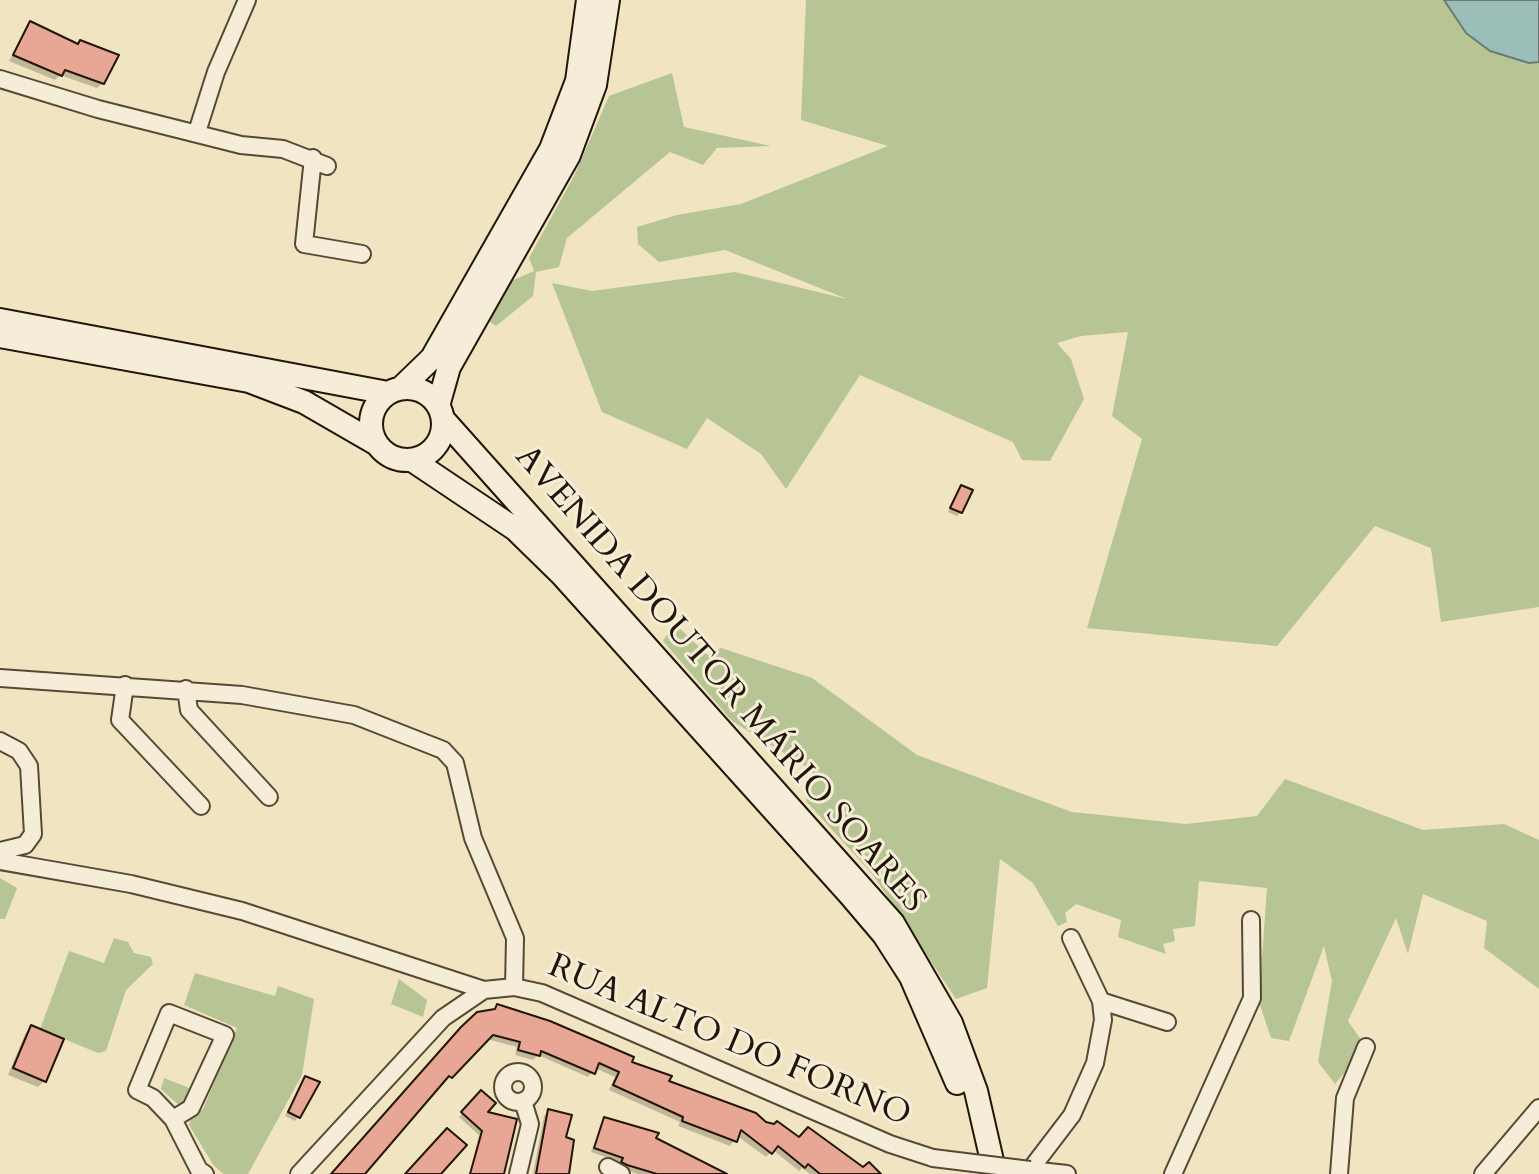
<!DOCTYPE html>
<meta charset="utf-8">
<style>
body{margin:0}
canvas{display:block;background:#f0e4c1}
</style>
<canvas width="1539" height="1174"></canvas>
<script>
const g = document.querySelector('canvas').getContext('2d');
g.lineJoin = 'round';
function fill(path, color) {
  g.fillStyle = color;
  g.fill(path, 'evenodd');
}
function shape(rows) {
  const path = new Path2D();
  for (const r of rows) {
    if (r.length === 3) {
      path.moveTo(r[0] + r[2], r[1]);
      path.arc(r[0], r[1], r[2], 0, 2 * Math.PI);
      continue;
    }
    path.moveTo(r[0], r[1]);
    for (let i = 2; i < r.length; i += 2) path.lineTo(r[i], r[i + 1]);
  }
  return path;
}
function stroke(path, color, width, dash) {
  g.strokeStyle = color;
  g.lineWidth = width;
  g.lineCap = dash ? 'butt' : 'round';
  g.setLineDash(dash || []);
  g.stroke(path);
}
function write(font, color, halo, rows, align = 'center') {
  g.font = font + ' Cardo,serif';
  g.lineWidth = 6;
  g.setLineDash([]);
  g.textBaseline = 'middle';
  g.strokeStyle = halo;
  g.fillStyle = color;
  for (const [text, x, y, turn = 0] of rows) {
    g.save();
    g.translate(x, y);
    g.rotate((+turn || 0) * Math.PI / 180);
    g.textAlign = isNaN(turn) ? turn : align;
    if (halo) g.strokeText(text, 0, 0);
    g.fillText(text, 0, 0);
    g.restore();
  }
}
fill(shape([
 [806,0,1444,0,1466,33,1529,63,1539,62,1539,607,1441,622,1431,548,1375,526,1277,646,1087,628,1142,439,1112,416,1128,332,1081,336,1057,343,1071,359,1084,399,1050,461,1022,460,1013,442,860,375,786,489,761,454,707,418,687,449,602,412,552,283,592,291,735,272,847,299,725,250,659,262,638,244,637,227,677,215,741,204,888,146,801,120],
 [672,73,684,127,771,146,717,148,703,165,670,152,567,238,559,267,536,272,533,296,496,326,488,321,511,281,534,271,529,258,575,174,609,96],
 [674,623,708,655,721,648,812,678,917,755,1072,812,1186,824,1257,816,1285,779,1423,830,1504,824,1539,840,1539,989,1484,948,1487,921,1423,894,1408,954,1396,918,1348,1021,1366,1047,1335,1084,1318,1062,1332,981,1324,946,1289,1041,1271,1038,1259,1002,1267,888,1199,881,1195,926,1173,929,1175,941,1163,944,1166,954,1118,937,1121,920,1076,904,1065,913,1067,922,1058,926,1033,883,1000,859,987,988,956,999,873,875,806,801,813,771,732,721,663,641],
 [0,878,17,888,5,919,0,919],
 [114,938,128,942,134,953,151,957,153,964,126,990,106,1051,98,1053,40,1029,69,951,104,963],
 [195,973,275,996,278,986,314,999,302,1075,248,1174,224,1174,214,1166,189,1125,191,1118,203,1109,237,1028,184,1005],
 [399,979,427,1000,423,1017,391,1004],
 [164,1078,192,1089,187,1101,180,1106,161,1089]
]), '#b7c595');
const water = shape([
 [1444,0,1539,0,1539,62,1529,63,1490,51,1466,33,1444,0]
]);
fill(water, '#9bbeb9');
stroke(water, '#6b7a72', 2);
fill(shape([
 [30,23,76,46,103,83,97,88,60,75,55,80,9,61],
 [961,487,961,512,957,516,948,512],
 [31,1027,44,1081,38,1087,8,1075,25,1034],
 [462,1028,629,1063,878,1174,810,1174,802,1168,799,1171,773,1150,766,1157,737,1136,730,1146,678,1126,680,1122,609,1090,615,1077,595,1068,588,1077,538,1055,533,1060,515,1055,517,1047,487,1039,443,1080,364,1174,332,1174],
 [302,1082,298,1117,295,1121,285,1116],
 [481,1093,484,1113,500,1174,470,1174,479,1135,459,1117],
 [548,1111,564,1139,567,1174,533,1174,544,1116],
 [605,1119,654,1139,723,1174,637,1174,623,1168,619,1166,620,1162,591,1152]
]), '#0003');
const building = shape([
 [30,21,78,44,80,40,119,55,104,84,65,70,62,76,13,55,30,21],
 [961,485,973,490,962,513,950,508,961,485],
 [497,1004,550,1021,634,1057,632,1062,672,1076,669,1081,756,1113,766,1122,774,1124,777,1121,799,1137,808,1127,863,1167,869,1162,881,1174,820,1174,808,1164,805,1168,778,1146,772,1154,741,1130,737,1142,682,1121,683,1117,613,1085,619,1072,599,1063,595,1074,541,1051,540,1056,518,1050,520,1042,493,1035,452,1078,449,1076,365,1174,331,1174,461,1027,477,1012,495,1009,497,1004],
 [31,1025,64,1039,46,1082,13,1068,31,1025],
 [305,1076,320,1082,300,1118,288,1112,305,1076],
 [481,1090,496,1103,488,1112,517,1119,504,1174,470,1174,482,1131,461,1112,481,1090],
 [548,1109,572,1115,566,1137,574,1140,569,1174,536,1174,548,1109],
 [604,1117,659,1133,656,1138,727,1174,657,1174,627,1165,621,1162,623,1158,594,1148,604,1117],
 [447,1128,467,1145,441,1174,405,1174,447,1128]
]);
fill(building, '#e8a795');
stroke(building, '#231508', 2);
const street = shape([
 [0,79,98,109,241,145,283,149,327,166],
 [197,132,216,72,247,0],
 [313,158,304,244,362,254],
 [0,678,242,695,354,715,443,750,455,763,473,838,515,938,514,987],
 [125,685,120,720,201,806],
 [186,689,189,710,269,797],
 [0,741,19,751,29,766,33,834,25,845,0,851],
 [0,861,131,884,242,911,484,990],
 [1101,1001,1167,1022],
 [518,1087,15],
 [173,1119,191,1108,225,1035,169,1013,137,1090,153,1098,173,1119,199,1170,205,1174],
 [608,1167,621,1174],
 [1030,1170,1072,1115,1095,1063,1103,1020,1101,1001,1071,938],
 [1030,1170,1067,1174],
 [299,1174,443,1018,484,990,514,987,542,993,890,1144,933,1158],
 [518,1174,530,1124,523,1101],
 [1173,1174,1252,998,1251,920],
 [1339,1174,1345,1098,1366,1047],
 [1483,1174,1539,1108]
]);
const secondary = shape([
 [0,320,388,393],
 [0,336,249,381,304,402,375,443],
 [407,424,36],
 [401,388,432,358,551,149,577,81,588,0],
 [438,406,449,367,569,155,595,85,608,0],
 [443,419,893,923,951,1023,976,1091,995,1174],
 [412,460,515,529,562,575,850,895,884,935,911,977,957,1083]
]);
stroke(street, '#564936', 20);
stroke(secondary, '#231508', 26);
stroke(street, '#f5edd7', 16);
stroke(secondary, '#f5edd7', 22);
const streetBridge = shape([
 [933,1158,1030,1170]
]);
stroke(streetBridge, '#564936', 20, []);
stroke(streetBridge, '#f5edd7', 16);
write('34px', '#231508', '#f5edd7', [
 ["AVENIDA DOUTOR MÁRIO SOARES",719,680,49],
 ["RUA ALTO DO FORNO",729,1042,23]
]);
</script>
